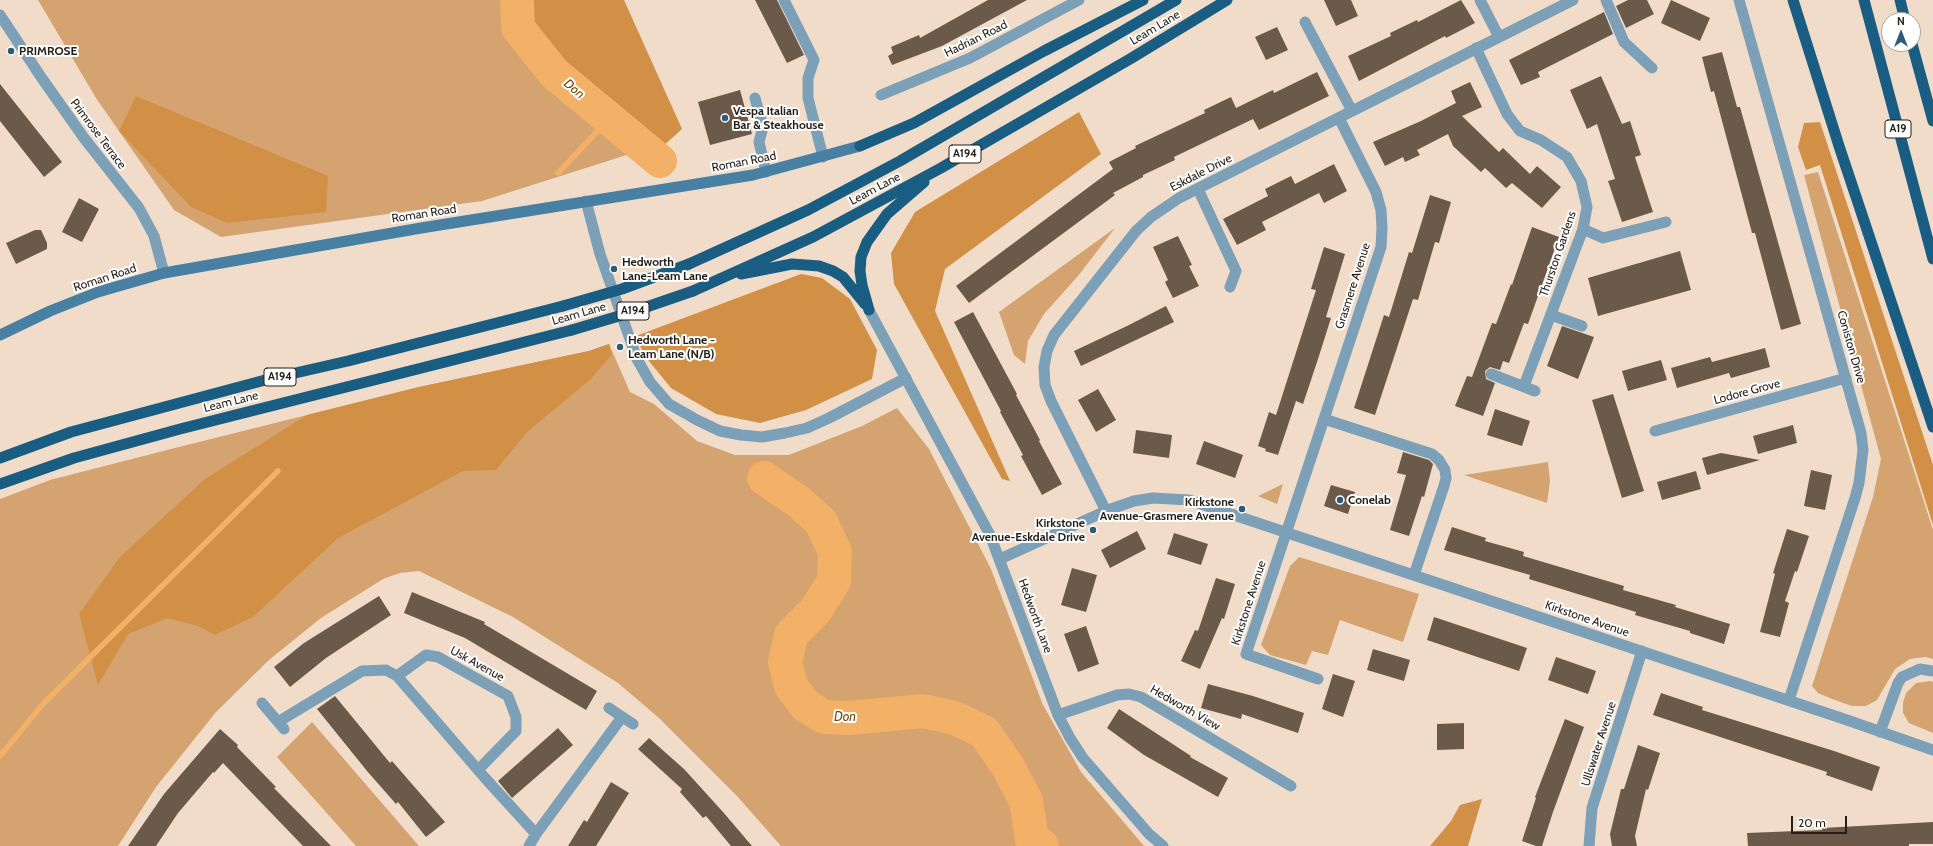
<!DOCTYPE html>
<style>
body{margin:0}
#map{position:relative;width:1933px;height:846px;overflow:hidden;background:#f0dcc9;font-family:Cabin,sans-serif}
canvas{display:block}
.north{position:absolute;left:1881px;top:12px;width:40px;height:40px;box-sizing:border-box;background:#fff;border:1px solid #a8a5a2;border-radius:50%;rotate:0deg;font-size:11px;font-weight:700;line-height:16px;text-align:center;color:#251e17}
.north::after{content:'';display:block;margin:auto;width:14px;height:18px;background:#2b5c79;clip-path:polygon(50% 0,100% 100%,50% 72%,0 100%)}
.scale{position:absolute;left:1791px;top:816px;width:56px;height:18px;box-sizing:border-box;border:2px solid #251e17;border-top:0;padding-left:5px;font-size:12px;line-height:14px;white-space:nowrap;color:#251e17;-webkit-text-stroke:3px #fff;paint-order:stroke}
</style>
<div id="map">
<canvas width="1933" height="846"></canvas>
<div class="north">N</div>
<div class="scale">20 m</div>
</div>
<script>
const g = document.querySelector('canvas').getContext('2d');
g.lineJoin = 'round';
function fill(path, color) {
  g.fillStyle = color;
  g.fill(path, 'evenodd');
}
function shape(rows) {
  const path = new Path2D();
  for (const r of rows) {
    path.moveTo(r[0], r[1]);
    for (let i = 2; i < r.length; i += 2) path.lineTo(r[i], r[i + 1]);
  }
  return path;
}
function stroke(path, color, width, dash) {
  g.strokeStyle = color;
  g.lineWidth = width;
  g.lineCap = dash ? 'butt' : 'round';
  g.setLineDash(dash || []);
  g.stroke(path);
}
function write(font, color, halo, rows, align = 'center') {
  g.font = font + ' Cabin,sans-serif';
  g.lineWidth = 4;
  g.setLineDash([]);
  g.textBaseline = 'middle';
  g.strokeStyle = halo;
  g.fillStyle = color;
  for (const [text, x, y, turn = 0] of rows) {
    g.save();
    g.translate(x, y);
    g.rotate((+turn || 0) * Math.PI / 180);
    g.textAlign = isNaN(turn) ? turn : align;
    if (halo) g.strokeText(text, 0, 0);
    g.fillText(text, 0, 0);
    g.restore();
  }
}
fill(shape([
 [38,0,617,0,658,145,482,201,221,237,174,210,96,98],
 [1818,172,1933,530,1933,659,1926,657,1910,659,1895,669,1877,700,1866,706,1852,706,1832,699,1818,693,1812,686,1873,497,1881,459,1804,175],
 [1115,228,1078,276,1044,314,1028,341,1025,364,1014,355,999,312],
 [609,344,630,392,654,404,697,441,735,455,789,455,862,426,897,408,929,449,991,569,1043,705,1081,772,1144,846,781,846,737,796,659,718,618,683,513,617,419,571,400,573,383,579,321,618,269,660,216,712,156,787,118,846,0,846,0,499,50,480,175,448,419,387,589,351],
 [1548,462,1550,481,1547,503,1464,475],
 [1283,484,1277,504,1258,496],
 [1299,557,1419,594,1403,642,1340,620,1328,655,1312,651,1306,665,1270,655,1261,645,1290,566],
 [1930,681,1933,682,1933,733,1909,723,1903,713,1903,703,1906,693,1916,683],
 [312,722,419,846,356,846,277,757]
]), '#d4a370');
fill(shape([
 [515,0,624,0,682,129,649,159,588,82,531,33],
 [136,96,328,176,326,212,227,223,191,207,119,131],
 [1079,112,1101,154,945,269,935,311,1010,481,1002,479,894,284,891,253,915,212],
 [1820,122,1933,465,1933,525,1820,165,1806,170,1798,147,1804,123],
 [801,274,822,278,850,299,877,350,872,379,806,410,760,423,716,414,671,388,644,355,636,336],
 [609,344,612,354,591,379,527,432,496,470,463,471,338,538,253,617,215,635,198,626,167,618,128,634,98,685,79,614,120,557,205,479,307,415,419,387,589,351],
 [1482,799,1468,846,1430,846,1451,821,1460,805]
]), '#d19046');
stroke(shape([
 [558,173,610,118],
 [0,756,42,705,278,471]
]), '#f3b067', 5.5);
stroke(shape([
 [517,0,518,28,554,73,660,161],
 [764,478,799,502,821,522,835,552,834,581,815,611,791,635,785,662,791,686,805,705,824,717,849,718,923,711,955,718,984,732,1007,765,1026,801,1032,839,1042,846]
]), '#f3b067', 34);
fill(shape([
 [755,0,777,0,804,55,787,63],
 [988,0,1027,0,942,46,892,65,888,56,893,53,891,47,919,35,920,38],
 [1324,0,1351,0,1358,16,1336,26],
 [1461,0,1475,23,1446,38,1445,36,1359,81,1348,56,1391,36,1390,33,1417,20,1418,22],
 [1628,0,1647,0,1654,14,1626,28,1616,6],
 [1671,0,1710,18,1700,41,1661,23],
 [1604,12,1613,34,1538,72,1540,77,1521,85,1509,60],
 [1277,27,1288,50,1266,60,1255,37],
 [1722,52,1737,107,1740,107,1801,324,1781,330,1755,233,1752,233,1714,91,1711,92,1702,57],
 [1317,72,1329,96,1259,130,1253,119,1174,157,1175,160,1143,175,1143,177,1113,193,1115,195,969,303,956,286,1113,169,1109,162,1136,148,1135,146,1205,113,1204,110,1231,97,1236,108,1273,90,1274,93],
 [1601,76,1622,124,1630,121,1641,155,1635,157,1653,212,1622,222,1608,181,1615,179,1597,124,1587,129,1570,90],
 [1470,82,1482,107,1462,116,1499,152,1503,148,1530,174,1537,166,1561,187,1542,208,1512,183,1506,188,1485,168,1481,172,1453,146,1448,134,1417,150,1420,155,1405,162,1403,157,1385,166,1373,142,1421,121,1456,103,1451,91],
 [0,84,62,162,44,177,0,121],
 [740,90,752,134,710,145,698,102],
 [1334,164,1347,191,1324,203,1319,193,1262,222,1266,230,1237,245,1223,219,1268,196,1265,189,1291,176,1295,184],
 [1430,195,1451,202,1439,243,1435,242,1418,300,1413,299,1375,415,1354,408,1384,315,1389,317,1409,252,1412,253],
 [79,198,99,209,82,242,62,232],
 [1532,227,1559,237,1528,324,1524,323,1509,363,1503,361,1500,370,1490,367,1485,371,1486,379,1495,383,1483,416,1455,406,1467,376,1472,377,1492,323,1496,324,1511,284,1512,285],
 [35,230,41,230,47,243,47,249,16,264,6,243],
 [1178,236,1192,265,1189,266,1199,286,1173,298,1165,282,1168,280,1153,247],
 [1324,247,1345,254,1326,317,1331,318,1318,359,1303,404,1296,401,1278,455,1265,451,1266,449,1258,446,1269,412,1276,415,1316,290,1311,289],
 [1680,251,1691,290,1598,316,1588,278],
 [1166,306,1174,322,1081,366,1074,351,1127,326],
 [973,312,1017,394,1016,395,1040,440,1039,441,1062,484,1042,495,1021,456,1023,455,1000,412,1001,411,954,322],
 [1562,326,1594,337,1578,379,1547,366],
 [1765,348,1770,367,1731,378,1729,373,1677,388,1671,368,1710,357,1712,362],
 [1661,360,1667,380,1628,391,1622,371],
 [1098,389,1116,420,1096,432,1078,400],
 [1613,394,1644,491,1622,498,1592,400],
 [1495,409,1530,421,1522,446,1487,435],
 [1793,425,1797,443,1758,454,1753,436],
 [1136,430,1172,435,1169,458,1133,453],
 [1204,441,1243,455,1235,478,1196,464],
 [1403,452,1429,460,1433,464,1424,497,1422,496,1409,536,1390,530,1406,475,1397,473],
 [1721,453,1760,460,1707,475,1702,458],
 [1811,470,1832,475,1825,510,1804,506],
 [1696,471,1701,489,1662,500,1657,482],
 [1331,485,1355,492,1348,514,1324,506],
 [1452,527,1486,538,1485,541,1524,552,1523,556,1624,586,1623,590,1676,605,1675,607,1730,624,1724,644,1690,633,1690,631,1635,615,1636,612,1529,579,1530,575,1444,550],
 [1787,529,1809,536,1797,572,1795,571,1785,601,1789,603,1780,637,1760,632,1775,574,1773,573],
 [1137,531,1146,549,1110,568,1101,550],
 [1174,533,1208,544,1201,565,1167,554],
 [1072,568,1097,575,1086,612,1061,605],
 [1216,578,1235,584,1224,619,1222,618,1200,669,1181,661,1195,630,1198,631],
 [412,592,485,622,484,624,597,691,586,710,465,638,404,613],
 [379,596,391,615,326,658,290,687,274,667,304,643],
 [1434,617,1527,648,1519,671,1427,640],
 [1086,626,1099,664,1078,672,1064,634],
 [1373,649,1410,660,1404,681,1367,670],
 [1556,657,1596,671,1588,694,1548,680],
 [1333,674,1355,681,1343,717,1322,709],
 [1208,684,1253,696,1304,713,1298,733,1242,714,1241,719,1201,708],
 [1661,693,1703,707,1702,710,1834,751,1880,767,1872,791,1826,775,1827,772,1653,715],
 [335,696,390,763,392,761,445,822,426,837,398,802,396,804,367,771,317,709],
 [1119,709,1191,756,1190,757,1228,778,1218,797,1144,755,1107,728],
 [1565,719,1584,727,1553,812,1542,846,1536,846,1522,841,1536,798,1535,797],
 [1464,723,1464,749,1437,750,1437,724],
 [558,728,573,745,512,798,498,781],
 [220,729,238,745,237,747,276,787,274,788,331,846,303,846,223,763,214,773,213,772,178,813,156,846,128,846,164,794],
 [649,738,684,769,723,812,752,846,731,846,706,816,703,818,680,792,682,789,638,749],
 [1638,745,1660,753,1648,790,1646,789,1635,836,1637,846,1612,846,1610,834,1621,789,1624,789],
 [611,782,629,793,596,846,568,846,584,820,587,822],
 [1933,822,1933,844,1909,844,1909,846,1748,846,1747,833,1822,830,1822,828]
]), '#6b5a4a');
stroke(shape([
 [1606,0,1624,42,1652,68],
 [755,98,763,127,759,142,766,172],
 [1198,189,1236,271,1230,287],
 [1583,229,1603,238,1666,222],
 [1551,315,1582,326]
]), '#7ca0b8', 11);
stroke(shape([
 [784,0,814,60,808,78,808,98,823,157],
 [1480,0,1499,37],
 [1739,0,1861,433,1863,450,1859,483,1855,498,1789,700],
 [1305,22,1352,111],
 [1476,48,1507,114,1520,131,1541,140,1567,157,1581,181,1587,207,1583,229,1524,386],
 [881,95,970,58,1079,0],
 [586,201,600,254,637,359,650,382,669,404,697,420,720,431,741,435,762,437,785,433,807,428,829,418,906,378],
 [1491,374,1535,391],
 [1324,419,1432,454,1439,460,1445,470,1446,478,1444,486,1414,575],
 [1655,431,1846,378],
 [1106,511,1051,401,1045,385,1044,367,1047,351,1054,335,1136,231,1151,217,1179,198,1573,0],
 [1000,559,1108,510,1134,501,1153,498,1189,500,1847,720,1933,750],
 [397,676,426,655,438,657,508,696,516,717,516,731,478,770],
 [1318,679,1246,654,1381,247,1382,228,1381,210,1376,192,1339,118],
 [262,703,284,729],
 [609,708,633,724],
 [1058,715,1117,695,1129,694,1141,697,1291,786],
 [278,722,362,671,386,670,397,676,485,778,536,834,529,846],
 [1880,732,1898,683,1902,677,1920,669,1933,671],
 [536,834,622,717],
 [1589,846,1592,808,1642,651]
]), '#7ca0b8', 11);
stroke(shape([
 [0,15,41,77,84,138,139,208,154,236,164,273],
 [869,310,990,535,1058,715,1070,738,1083,758,1149,834,1163,846]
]), '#7ca0b8', 11);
stroke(shape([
 [0,335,50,311,98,292,164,273,421,228,753,175,860,146]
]), '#4780a3', 11);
stroke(shape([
 [1793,0,1839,146,1933,427],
 [1864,0,1933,259],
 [1900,0,1905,20],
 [1912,44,1933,121],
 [860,146,914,123,1044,51,1143,0],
 [689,264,808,210,900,161,1176,0],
 [741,274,792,264,819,266,833,271,843,277,865,304],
 [693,291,813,237,941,168,1130,59,1227,0],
 [869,310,862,285,860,271,861,257,867,242,887,214,924,182],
 [0,458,71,432,269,379,348,361,563,306],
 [0,484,74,458,180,429,572,330]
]), '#1a5d82', 11);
stroke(shape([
 [563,306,622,289,689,264],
 [572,330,629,313,693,291]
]), '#1a5d82', 11);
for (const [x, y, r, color] of [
 [11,51,4,"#2b5c79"],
 [725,118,4,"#2b5c79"],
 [614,269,4,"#2b5c79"],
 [620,347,4,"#2b5c79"],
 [1340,500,4,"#2b5c79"],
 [1242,509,4,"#2b5c79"],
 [1093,530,4,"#2b5c79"]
]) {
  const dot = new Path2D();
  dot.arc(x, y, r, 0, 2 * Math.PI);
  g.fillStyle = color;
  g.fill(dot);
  stroke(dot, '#fff', 1.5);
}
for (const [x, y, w] of [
 [1898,129,26],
 [965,154,32],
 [633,311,32],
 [280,377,32]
]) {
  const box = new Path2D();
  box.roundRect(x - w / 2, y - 9, w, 18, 3);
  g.fillStyle = '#fff';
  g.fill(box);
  stroke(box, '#251e17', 1);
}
write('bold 11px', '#251e17', null, [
 ["A19",1898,129],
 ["A194",965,154],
 ["A194",633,311],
 ["A194",280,377]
]);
write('12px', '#251e17', '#fff', [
 ["Leam Lane",1155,28,-31],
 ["Hadrian Road",976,39,-26],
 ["Primrose Terrace",98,134,53],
 ["Roman Road",744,162,-11],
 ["Eskdale Drive",1201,173,-27],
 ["Leam Lane",875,189,-28],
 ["Roman Road",424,214,-9],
 ["Thurston Gardens",1558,254,-71],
 ["Roman Road",105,278,-18],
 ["Grasmere Avenue",1353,286,-72],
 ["Leam Lane",579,314,-16],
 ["Coniston Drive",1851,347,74],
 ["Lodore Grove",1747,392,-15],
 ["Leam Lane",231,402,-14],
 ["Kirkstone Avenue",1249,603,-72],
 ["Hedworth Lane",1035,616,70],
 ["Kirkstone Avenue",1587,619,19],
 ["Usk Avenue",477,664,29],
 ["Hedworth View",1185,708,30],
 ["Ullswater Avenue",1599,744,-72]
]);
write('bold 12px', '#251e17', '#fff', [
 ["PRIMROSE",19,51],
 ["Vespa Italian",733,111],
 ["Bar & Steakhouse",733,125],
 ["Hedworth",622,262],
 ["Lane-Leam Lane",622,276],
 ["Hedworth Lane -",628,340],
 ["Leam Lane (N/B)",628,354],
 ["Conelab",1348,500],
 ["Kirkstone",1234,502,"right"],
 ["Avenue-Grasmere Avenue",1234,516,"right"],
 ["Kirkstone",1085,523,"right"],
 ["Avenue-Eskdale Drive",1085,537,"right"]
], 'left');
write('italic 13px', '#744810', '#fff', [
 ["Don",574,89,40],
 ["Don",845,717]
]);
</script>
